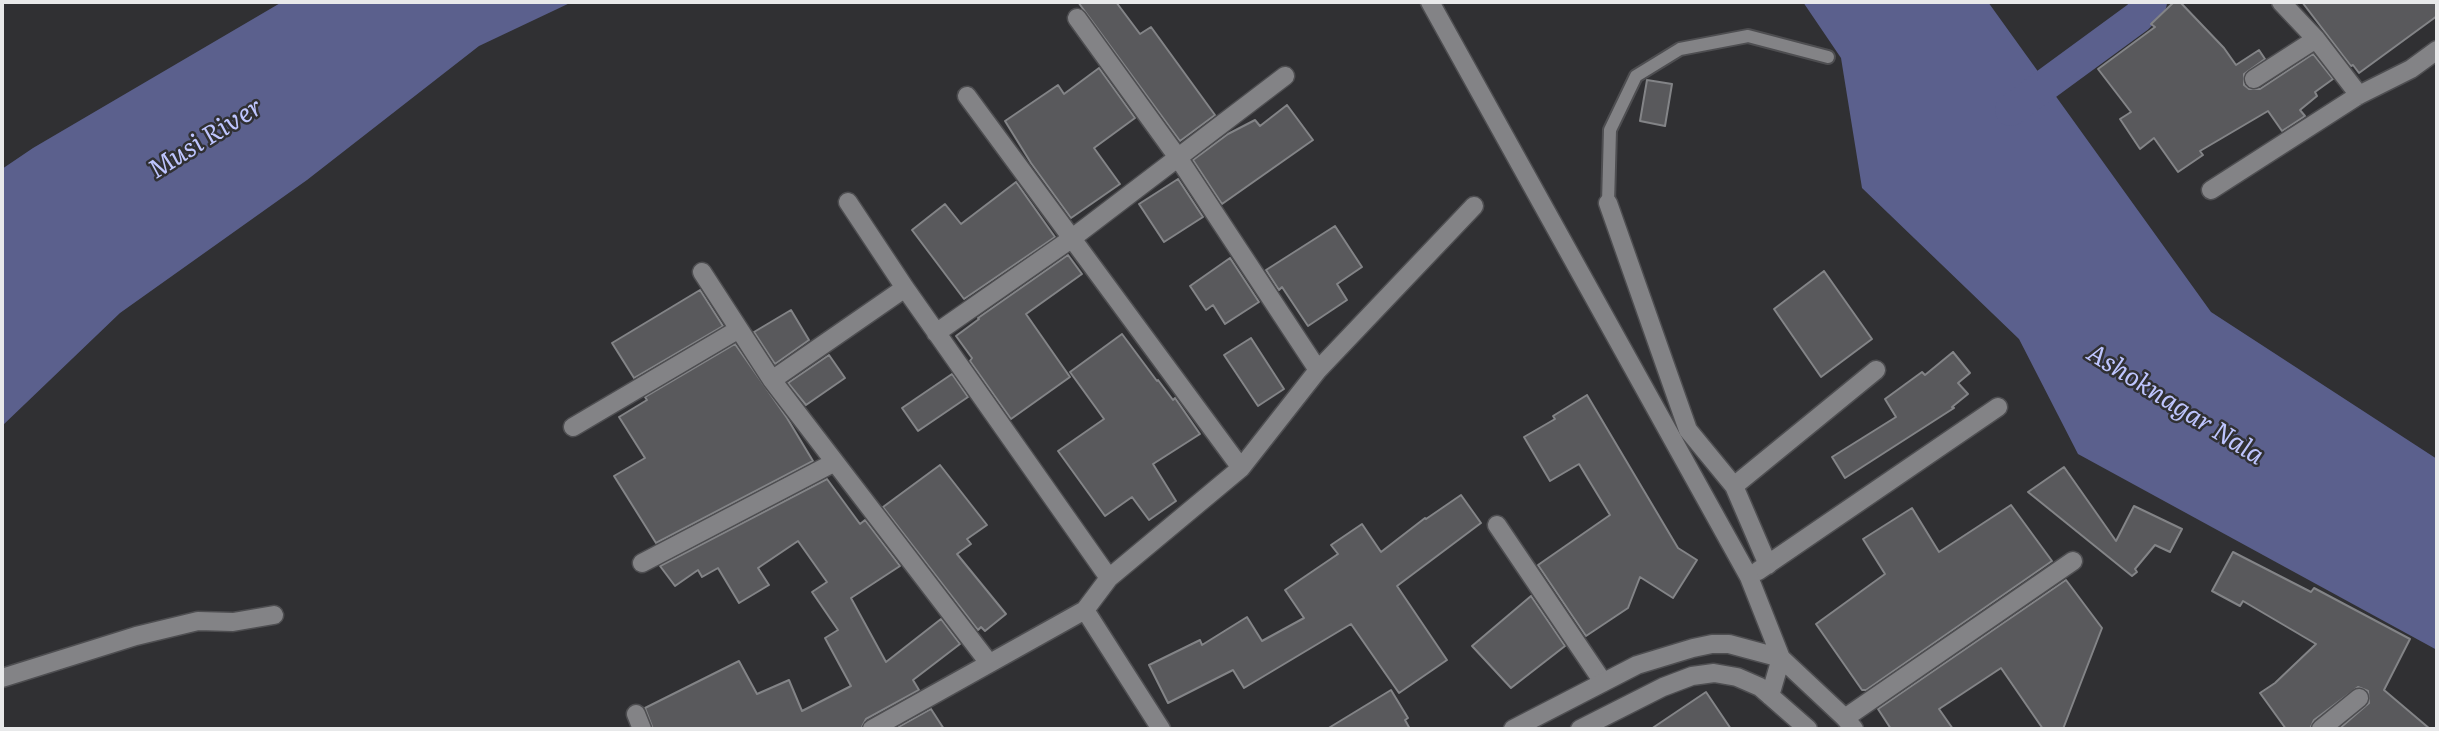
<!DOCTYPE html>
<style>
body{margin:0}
#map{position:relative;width:2439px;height:731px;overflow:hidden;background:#303033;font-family:Literata,serif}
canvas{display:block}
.frame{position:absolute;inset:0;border:4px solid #e8e9ea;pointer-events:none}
</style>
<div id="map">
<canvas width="2439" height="731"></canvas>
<div class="frame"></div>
</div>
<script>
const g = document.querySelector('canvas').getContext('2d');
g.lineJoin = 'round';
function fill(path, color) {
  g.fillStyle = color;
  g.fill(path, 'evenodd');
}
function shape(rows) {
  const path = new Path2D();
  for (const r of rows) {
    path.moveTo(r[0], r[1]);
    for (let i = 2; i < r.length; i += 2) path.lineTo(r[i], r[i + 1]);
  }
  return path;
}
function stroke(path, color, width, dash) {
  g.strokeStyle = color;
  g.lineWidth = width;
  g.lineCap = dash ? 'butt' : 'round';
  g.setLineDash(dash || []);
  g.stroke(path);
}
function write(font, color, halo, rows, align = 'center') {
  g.font = font + ' Literata,serif';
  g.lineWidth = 5;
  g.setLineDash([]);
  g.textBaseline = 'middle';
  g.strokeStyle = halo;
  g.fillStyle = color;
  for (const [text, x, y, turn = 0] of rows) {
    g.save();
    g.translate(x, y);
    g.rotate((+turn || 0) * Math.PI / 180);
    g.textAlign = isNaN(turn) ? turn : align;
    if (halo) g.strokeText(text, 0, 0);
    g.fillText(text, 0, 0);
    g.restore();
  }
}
fill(shape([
 [282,2,572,2,479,46,307,180,120,313,2,426,2,169,33,148],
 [1803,2,1988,2,2211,312,2437,459,2437,650,2078,454,2019,339,1862,188,1841,58]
]), '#5b608d');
stroke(shape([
 [2011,110,2138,17,2151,2]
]), '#5b608d', 32);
const building = shape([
 [1078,2,1116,2,1140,34,1151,27,1215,115,1180,141,1078,2],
 [2174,2,2180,2,2224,48,2236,65,2259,50,2265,59,2244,74,2244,85,2249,89,2260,89,2313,54,2333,79,2315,92,2317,96,2300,110,2305,116,2282,131,2268,111,2200,151,2203,155,2178,172,2154,138,2140,149,2120,119,2131,112,2098,69,2155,27,2151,24,2174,2],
 [2302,2,2437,2,2437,16,2359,73,2353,65,2351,66,2302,2],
 [1099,68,1135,118,1094,148,1120,184,1071,218,1031,163,1005,121,1058,85,1064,94,1099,68],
 [1647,80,1672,84,1665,126,1640,121,1647,80],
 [1287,105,1313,140,1222,204,1193,160,1228,134,1255,120,1260,126,1287,105],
 [1178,179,1203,217,1164,242,1139,204,1178,179],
 [1016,182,1055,237,964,299,912,230,945,204,961,224,1016,182],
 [1335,226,1362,267,1337,284,1347,300,1308,326,1282,287,1279,290,1266,270,1335,226],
 [1068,255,1082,274,1026,314,1070,377,1011,419,970,361,972,358,956,336,979,319,978,318,1068,255],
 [1230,258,1259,302,1225,324,1213,305,1206,310,1190,286,1230,258],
 [1824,271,1872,339,1821,377,1774,309,1824,271],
 [700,290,723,326,634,378,612,343,700,290],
 [791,310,809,340,775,364,754,332,791,310],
 [1122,334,1157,381,1158,380,1173,400,1175,398,1200,434,1153,464,1176,501,1149,520,1132,497,1105,516,1058,451,1104,419,1070,372,1122,334],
 [1251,338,1284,389,1258,406,1224,355,1251,338],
 [735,344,787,418,813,461,656,543,614,476,645,458,619,417,647,400,645,397,735,344],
 [1953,352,1970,373,1958,383,1968,394,1952,407,1954,408,1845,478,1832,457,1896,417,1885,399,1922,372,1925,375,1953,352],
 [829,355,845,378,806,405,788,383,829,355],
 [952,374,968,397,918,431,902,408,952,374],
 [1587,395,1678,548,1697,560,1673,598,1640,577,1628,608,1586,636,1538,565,1610,515,1579,464,1550,481,1524,437,1555,419,1553,416,1587,395],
 [940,465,987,525,967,539,971,544,957,554,1006,614,985,631,981,627,978,630,883,507,940,465],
 [2064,467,2116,541,2134,506,2182,529,2170,552,2155,545,2135,569,2137,572,2132,576,2028,492,2064,467],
 [827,479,860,524,865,520,900,566,851,598,886,662,941,619,960,644,913,680,919,690,866,719,861,729,653,729,645,708,739,661,757,694,789,680,802,711,851,686,825,638,838,630,812,592,827,582,798,541,758,568,769,585,739,603,718,568,702,577,698,570,675,586,660,566,827,479],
 [1461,495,1481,523,1397,586,1447,660,1399,693,1351,624,1244,688,1233,670,1168,703,1149,665,1200,640,1202,645,1247,617,1262,641,1304,618,1285,590,1338,554,1331,545,1362,524,1381,552,1425,518,1426,519,1461,495],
 [2011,505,2052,561,1866,690,1862,690,1816,624,1885,574,1863,539,1912,508,1939,552,2011,505],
 [2233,552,2311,592,2314,588,2410,639,2384,690,2430,729,2339,729,2369,703,2368,691,2358,687,2314,720,2310,729,2286,729,2260,693,2275,683,2316,644,2243,601,2240,606,2212,591,2233,552],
 [2066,580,2102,628,2063,729,2043,729,2001,668,1939,709,1953,729,1891,729,1878,709,2066,580],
 [1531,596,1565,646,1511,688,1472,646,1531,596],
 [1391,690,1408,718,1405,720,1410,729,1327,729,1391,690],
 [1706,692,1731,729,1651,729,1706,692],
 [931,709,944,729,895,729,931,709]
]);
fill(building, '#59595c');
stroke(building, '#838487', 2);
const service = shape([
 [1608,203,1610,130,1636,76,1680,49,1748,36,1828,57]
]);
const minor = shape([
 [2281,2,2316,39,2359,95],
 [1077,18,1179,159,1318,370],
 [2254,79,2316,39],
 [967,96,1241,468],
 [2211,190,2359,95,2411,69,2437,50],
 [848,202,905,288,1109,578],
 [1608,203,1688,430,1734,486,1768,565],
 [702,272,772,380,989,663],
 [936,333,1071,239,1285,76],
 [772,380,905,288],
 [573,427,739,329],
 [1734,486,1876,370],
 [1497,525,1603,682],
 [642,563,835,462],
 [1758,571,1998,407],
 [1085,610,1161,729],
 [2,678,136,636,198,621,233,622,274,615],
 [636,714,642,729],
 [1845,718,2073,561],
 [872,729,1085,610,1109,578,1241,468,1318,370,1474,206],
 [2321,729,2359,698]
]);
const tertiary = shape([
 [1430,2,1749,577,1781,658,1845,718,1854,729],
 [1770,696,1781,658],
 [1513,729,1637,665,1693,648,1712,644,1729,644,1781,658],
 [1580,729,1663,687,1692,676,1714,673,1737,677,1760,687,1808,729]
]);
stroke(service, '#4e4e51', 16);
stroke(minor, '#4e4e51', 21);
stroke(tertiary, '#4e4e51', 21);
stroke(service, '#838386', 12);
stroke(minor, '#838386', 18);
stroke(tertiary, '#838386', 18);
write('italic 26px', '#bec5fe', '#303033', [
 ["Musi River",206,139,-32],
 ["Ashoknagar Nala",2175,405,32]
]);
</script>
